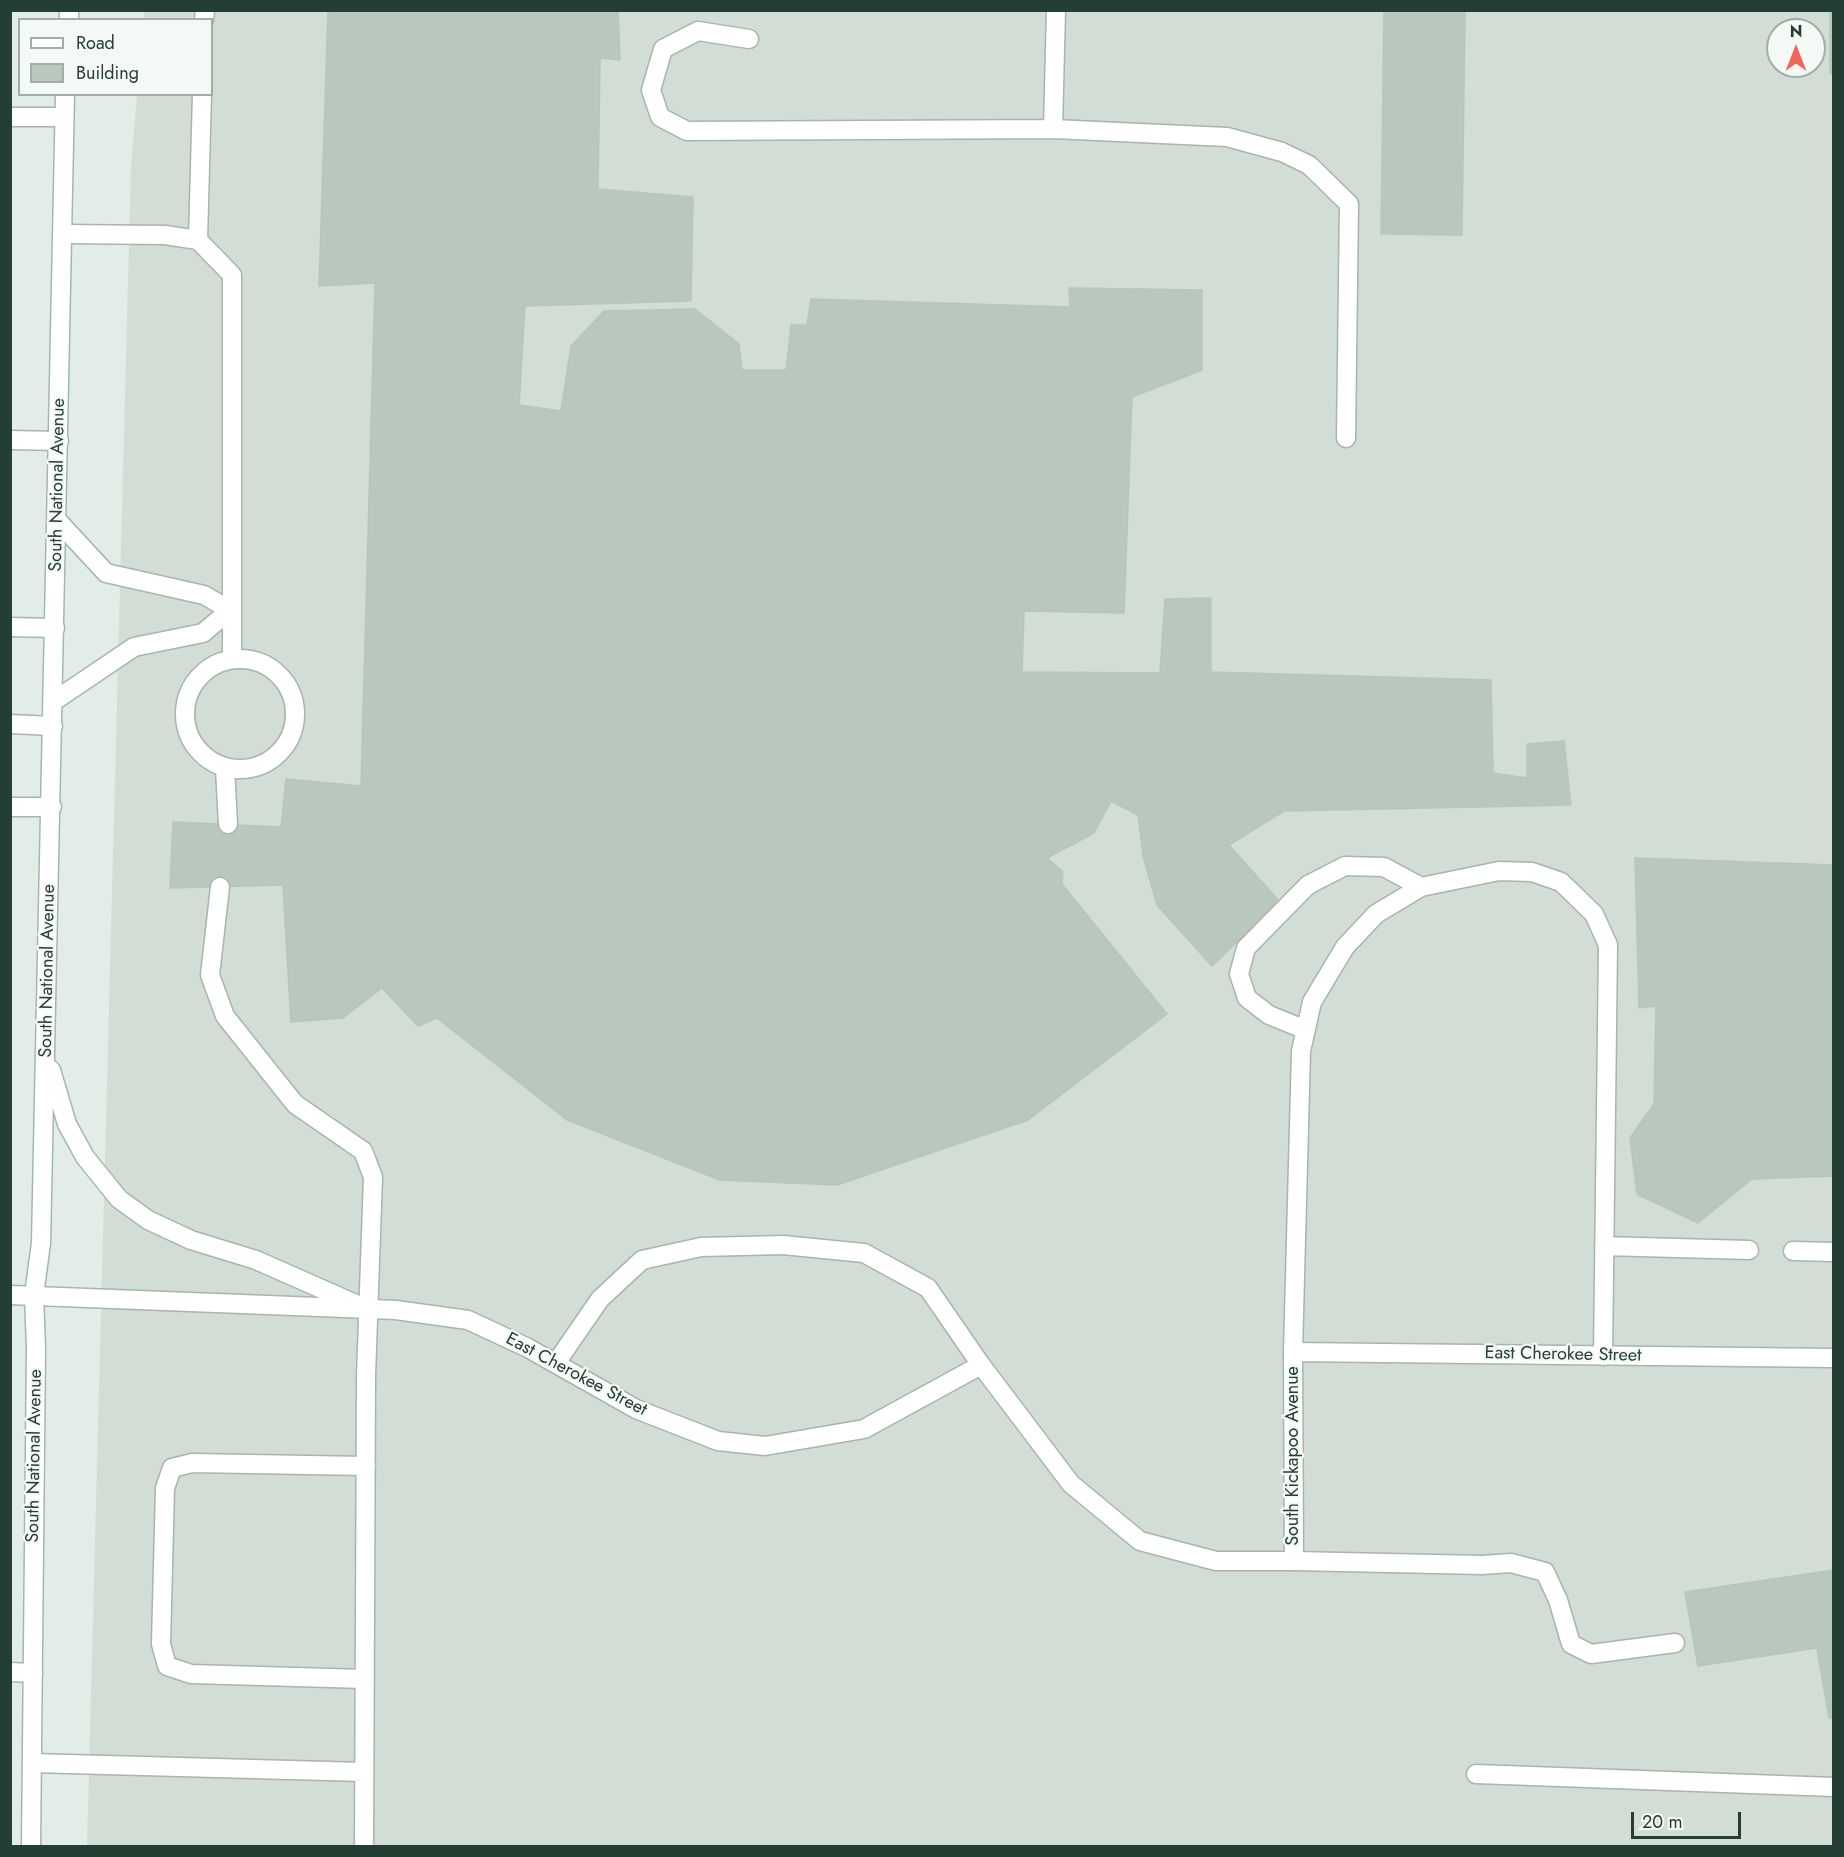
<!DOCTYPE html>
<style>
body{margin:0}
#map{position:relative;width:1844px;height:1857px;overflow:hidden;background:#e3ede7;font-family:Jost,sans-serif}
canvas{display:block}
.frame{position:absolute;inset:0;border:12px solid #233e32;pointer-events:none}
.legend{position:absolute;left:18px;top:18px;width:195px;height:78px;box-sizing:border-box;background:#f4f9f5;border:2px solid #a0aea7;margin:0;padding:8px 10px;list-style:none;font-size:18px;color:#233e32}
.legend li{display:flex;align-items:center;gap:12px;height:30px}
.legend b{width:30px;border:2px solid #a0aea7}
.north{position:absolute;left:1766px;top:18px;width:60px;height:60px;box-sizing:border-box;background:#f4f9f5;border:2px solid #a0aea7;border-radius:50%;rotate:0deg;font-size:16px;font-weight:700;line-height:24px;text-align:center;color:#233e32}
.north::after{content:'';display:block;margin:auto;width:21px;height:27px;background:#f1655d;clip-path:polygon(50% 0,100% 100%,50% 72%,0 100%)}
.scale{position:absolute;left:1631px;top:1812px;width:110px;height:27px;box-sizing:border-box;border:3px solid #233e32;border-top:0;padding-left:8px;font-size:18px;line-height:21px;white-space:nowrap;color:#233e32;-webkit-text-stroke:4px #f4f9f5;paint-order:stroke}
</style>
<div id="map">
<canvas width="1844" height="1857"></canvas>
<div class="frame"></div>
<ul class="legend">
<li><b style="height:8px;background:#fff"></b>Road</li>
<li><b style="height:16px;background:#b8c8bf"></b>Building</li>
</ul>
<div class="north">N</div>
<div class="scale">20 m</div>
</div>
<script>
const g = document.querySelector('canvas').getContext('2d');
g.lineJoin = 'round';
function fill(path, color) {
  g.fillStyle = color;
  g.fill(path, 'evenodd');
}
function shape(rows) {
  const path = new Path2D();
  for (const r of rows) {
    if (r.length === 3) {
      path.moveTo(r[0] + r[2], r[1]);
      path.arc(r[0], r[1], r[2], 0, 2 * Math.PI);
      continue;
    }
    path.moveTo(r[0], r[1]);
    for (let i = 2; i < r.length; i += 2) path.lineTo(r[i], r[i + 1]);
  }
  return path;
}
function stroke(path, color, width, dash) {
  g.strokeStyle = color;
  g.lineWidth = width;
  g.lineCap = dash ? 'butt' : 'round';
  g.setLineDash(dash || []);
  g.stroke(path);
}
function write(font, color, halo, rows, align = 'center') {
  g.font = font + ' Jost,sans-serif';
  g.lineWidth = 4.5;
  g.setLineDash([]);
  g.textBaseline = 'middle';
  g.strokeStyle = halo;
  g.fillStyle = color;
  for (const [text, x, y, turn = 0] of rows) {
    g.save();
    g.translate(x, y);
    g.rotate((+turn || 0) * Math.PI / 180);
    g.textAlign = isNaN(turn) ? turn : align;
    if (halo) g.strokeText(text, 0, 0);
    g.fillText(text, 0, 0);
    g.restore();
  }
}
fill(shape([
 [144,11,1833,11,1833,1846,87,1846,131,166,137,95,212,94,212,20,144,19],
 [1778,30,1814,30,1814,66,1778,66]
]), '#d1ddd5');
const building = shape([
 [328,10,618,10,620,60,600,58,598,189,693,197,691,301,525,306,519,405,561,411,571,346,604,311,695,309,739,344,742,370,786,370,791,325,807,325,811,299,1070,307,1069,288,1202,290,1202,370,1132,397,1124,613,1024,611,1022,672,1160,673,1165,599,1211,598,1211,672,1491,680,1493,773,1527,778,1527,744,1564,741,1571,805,1284,811,1229,845,1279,901,1212,966,1157,905,1143,856,1138,815,1111,801,1094,833,1047,858,1063,872,1062,884,1167,1014,1028,1120,837,1185,720,1180,567,1120,437,1018,418,1026,382,988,343,1018,291,1022,283,885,170,888,173,822,281,827,286,779,361,786,375,283,319,286,328,10],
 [1384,10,1465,10,1462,235,1381,234,1384,10],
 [1830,10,1834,10,1834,73,1830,73,1830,10],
 [1635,858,1834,865,1834,1176,1752,1179,1698,1223,1637,1194,1630,1138,1654,1104,1656,1006,1639,1008,1635,858],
 [1834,1570,1834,1718,1829,1718,1817,1648,1698,1666,1685,1592,1834,1570]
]);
fill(building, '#b8c8bf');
stroke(building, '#b5c7bc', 1.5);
const lane = shape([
 [1056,10,1053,129,1227,137,1282,152,1309,165,1349,204,1346,438],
 [204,20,205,10],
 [749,39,698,31,663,49,651,90,660,117,687,131,1053,129],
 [63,234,165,235,198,240,232,275,232,659],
 [198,240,202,94],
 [10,440,59,441],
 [57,520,106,573,204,595,230,610],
 [10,627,55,628],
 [240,714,55],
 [54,701,134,647,203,633,230,610],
 [10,724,53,726],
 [225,768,228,824],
 [220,887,210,975,225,1016,295,1104,363,1151,373,1177,366,1376,364,1846],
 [1306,1030,1269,1015,1247,998,1239,974,1246,948,1308,885,1345,866,1384,867,1421,887],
 [1604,1246,1749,1250],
 [1793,1251,1834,1252],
 [1293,1352,1301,1051,1312,1002,1345,947,1376,914,1421,887,1499,871,1532,872,1561,882,1594,914,1608,945,1603,1356],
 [556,1363,600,1299,642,1260,701,1247,783,1245,864,1253,928,1288,981,1365],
 [1294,1561,1482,1565,1511,1563,1545,1572,1558,1600,1571,1644,1591,1654,1675,1643],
 [10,1672,33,1673],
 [365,1679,191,1674,167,1666,161,1644,165,1488,172,1468,192,1463,366,1466],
 [32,1763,364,1772],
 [1476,1774,1834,1787]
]);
const street = shape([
 [10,117,64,117],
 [10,807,52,807],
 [10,1295,396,1310,468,1320,528,1348,636,1409,718,1441,765,1446,864,1429,981,1365,1071,1484,1140,1541,1216,1561,1294,1561,1293,1352,1834,1358]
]);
const secondary = shape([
 [69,20,69,10],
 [51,1070,67,1124,85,1157,119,1199,148,1220,191,1240,256,1260,367,1309],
 [31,1846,36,1348,34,1295,41,1243,65,94]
]);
stroke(lane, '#a6b5ad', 21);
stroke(street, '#a6b5ad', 21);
stroke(secondary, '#a1b9ac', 21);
stroke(lane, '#fff', 18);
stroke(street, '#fff', 18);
stroke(secondary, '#fff', 18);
write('18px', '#233e32', '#f4f9f5', [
 ["South National Avenue",58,485,-89],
 ["South National Avenue",48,971,-89],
 ["East Cherokee Street",1563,1355,1],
 ["East Cherokee Street",576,1375,28],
 ["South National Avenue",35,1456,-89],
 ["South Kickapoo Avenue",1294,1456,-90]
]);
</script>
